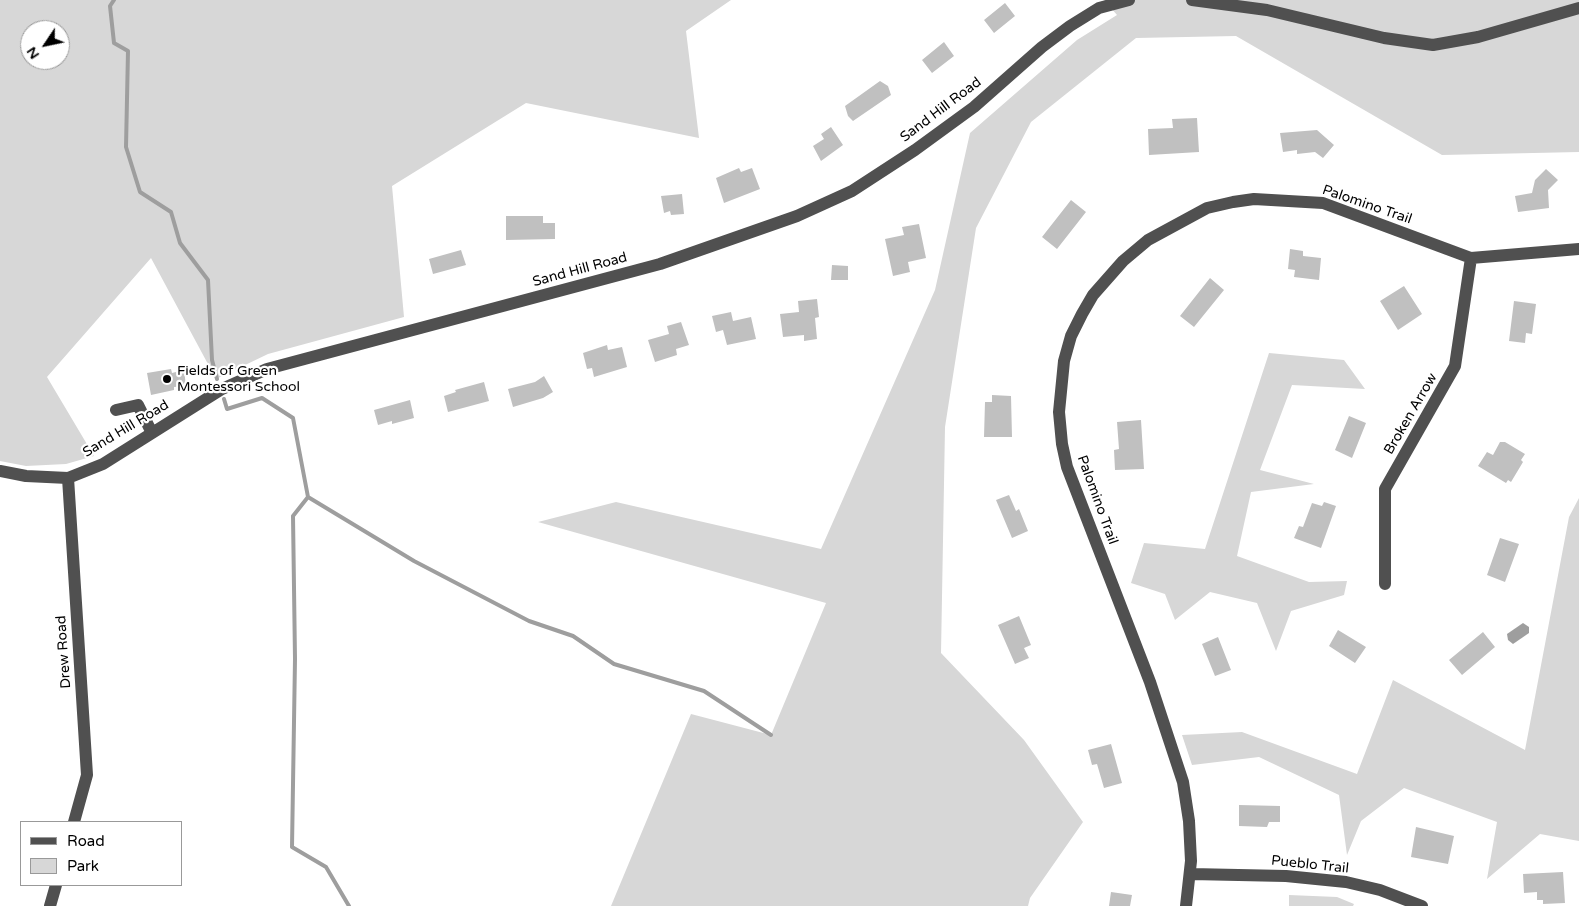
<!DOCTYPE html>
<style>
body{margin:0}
#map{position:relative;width:1579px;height:906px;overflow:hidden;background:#fff;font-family:"Varela Round",sans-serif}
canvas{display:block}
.legend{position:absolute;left:20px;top:821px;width:162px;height:65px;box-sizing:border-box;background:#fff;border:1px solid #999;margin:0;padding:6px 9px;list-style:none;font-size:15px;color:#000}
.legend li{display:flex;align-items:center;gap:10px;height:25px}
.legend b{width:25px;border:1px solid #999}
.north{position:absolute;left:20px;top:20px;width:50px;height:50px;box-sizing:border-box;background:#fff;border:1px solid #999;border-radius:50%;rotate:236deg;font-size:14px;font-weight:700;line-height:20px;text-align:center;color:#000}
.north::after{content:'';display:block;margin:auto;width:18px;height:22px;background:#000;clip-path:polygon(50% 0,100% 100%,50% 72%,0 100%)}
</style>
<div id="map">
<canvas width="1579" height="906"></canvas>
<ul class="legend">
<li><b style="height:6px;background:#505050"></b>Road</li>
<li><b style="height:14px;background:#d7d7d7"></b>Park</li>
</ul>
<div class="north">N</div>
</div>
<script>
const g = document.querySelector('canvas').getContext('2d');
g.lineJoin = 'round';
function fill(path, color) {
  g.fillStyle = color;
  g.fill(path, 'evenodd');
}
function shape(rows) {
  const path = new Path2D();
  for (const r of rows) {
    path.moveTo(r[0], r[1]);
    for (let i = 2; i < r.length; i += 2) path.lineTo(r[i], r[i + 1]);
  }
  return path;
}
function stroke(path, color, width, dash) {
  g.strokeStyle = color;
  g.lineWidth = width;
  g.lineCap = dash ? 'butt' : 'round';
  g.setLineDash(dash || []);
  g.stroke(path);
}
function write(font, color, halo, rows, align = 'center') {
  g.font = font + ' "Varela Round",sans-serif';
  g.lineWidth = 4.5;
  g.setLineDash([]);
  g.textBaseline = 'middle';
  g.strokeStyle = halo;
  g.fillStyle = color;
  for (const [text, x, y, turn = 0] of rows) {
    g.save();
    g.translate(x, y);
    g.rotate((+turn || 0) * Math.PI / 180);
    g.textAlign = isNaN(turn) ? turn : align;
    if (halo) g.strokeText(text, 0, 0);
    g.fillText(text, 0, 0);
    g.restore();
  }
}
fill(shape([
 [0,0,731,0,686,31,699,138,526,103,392,186,404,317,268,354,216,379,151,258,47,377,94,456,66,464,26,466,0,461],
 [30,30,60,30,60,60,30,60],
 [1104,0,1579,0,1579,152,1442,155,1236,36,1136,38,1031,122,976,228,945,427,941,653,1024,740,1083,822,1030,898,1028,906,611,906,691,714,771,735,826,603,538,522,616,502,821,549,935,290,970,133,1077,40,1117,15],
 [1269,353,1344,360,1365,389,1292,385,1260,470,1314,484,1251,492,1237,556,1309,582,1347,581,1344,595,1291,611,1276,651,1257,603,1210,592,1175,620,1165,594,1131,583,1144,543,1205,549],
 [1579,498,1579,841,1540,834,1487,879,1497,822,1404,788,1361,821,1347,855,1339,795,1259,757,1192,765,1182,735,1242,732,1357,774,1393,680,1525,750,1569,517],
 [1289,895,1337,897,1354,904,1353,906,1289,906]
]), '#d7d7d7');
fill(shape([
 [1523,623,1529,627,1529,633,1513,644,1508,640,1507,634]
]), '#9e9e9e');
stroke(shape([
 [114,0,110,6,114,43,128,51,126,147,140,192,171,212,180,243,208,280,212,360,217,379],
 [224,399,227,409,262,398,293,418,308,497,414,561,529,621,573,636,614,664,704,691,771,735],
 [308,497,293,516,295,659,292,847,326,867,349,906]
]), '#9e9e9e', 4);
fill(shape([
 [1005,3,1015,16,994,33,984,20],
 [944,42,954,56,932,73,922,60],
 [880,81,888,86,891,95,853,121,848,116,845,106],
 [1197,118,1199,152,1149,155,1148,129,1173,128,1172,119],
 [831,127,843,145,821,161,813,146,824,139,821,134],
 [1317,130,1334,145,1323,158,1315,152,1297,154,1297,150,1283,152,1280,133],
 [739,168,741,172,752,168,760,189,724,203,716,178],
 [1546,169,1558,180,1548,190,1549,208,1518,212,1515,196,1532,193,1535,180],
 [682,194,684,214,671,215,670,211,664,213,661,196],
 [1071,200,1086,212,1057,249,1042,237],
 [506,216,543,216,543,223,555,223,555,239,506,240],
 [919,224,926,258,908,262,910,272,893,276,885,239,904,235,902,227],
 [1290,249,1303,251,1303,256,1321,258,1319,280,1294,277,1295,270,1288,269],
 [461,250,466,265,433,274,429,259],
 [832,265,848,266,848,280,831,280],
 [1210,278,1224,290,1194,327,1180,316],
 [1404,286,1422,314,1398,330,1380,301],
 [817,299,819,317,815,318,817,339,804,341,804,335,783,337,780,314,799,312,798,301],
 [1514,301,1536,304,1532,334,1526,333,1525,343,1509,341],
 [731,312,733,321,751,317,756,339,727,345,723,330,716,332,712,316],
 [681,322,689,345,676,349,677,355,655,362,648,340,669,334,667,326],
 [607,345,608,350,622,347,627,367,594,377,592,368,587,369,583,353],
 [171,369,172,373,184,370,186,386,174,387,174,390,151,395,147,373],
 [544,376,553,392,543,398,513,407,508,389,535,382],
 [484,382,489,401,448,412,444,396,456,392,455,390],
 [992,395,1011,396,1012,437,984,437,985,402,992,402],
 [410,400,414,418,392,424,392,421,378,425,374,410],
 [1349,416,1366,423,1352,458,1335,450],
 [1141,420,1144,469,1115,470,1114,450,1119,449,1117,422],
 [1500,442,1505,442,1525,454,1521,460,1523,462,1511,482,1508,480,1506,483,1478,466,1487,452,1493,455],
 [1009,495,1016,511,1019,509,1028,531,1012,538,996,500],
 [1324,502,1336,506,1321,548,1294,538,1299,526,1303,527,1312,503,1322,506],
 [1500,538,1519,544,1505,582,1487,575],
 [1019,616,1031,645,1024,648,1029,658,1015,664,998,625],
 [1338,630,1366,647,1355,663,1329,646],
 [1483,632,1495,647,1462,675,1449,660],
 [1218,637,1231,670,1215,676,1202,644],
 [1111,744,1122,783,1104,788,1097,764,1092,765,1088,750],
 [1239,805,1280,806,1280,822,1269,822,1267,827,1239,826],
 [1416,827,1454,836,1448,864,1411,857],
 [1563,872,1565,903,1543,904,1543,900,1537,900,1537,892,1524,893,1523,874],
 [1111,892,1132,895,1130,906,1109,906]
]), '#c0c0c0');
stroke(shape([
 [1192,0,1267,10,1384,38,1433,45,1478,37,1579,8],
 [116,410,138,405,152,433],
 [0,471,26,476,68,478,103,464,222,389,267,369,660,264,797,216,852,191,915,150,974,107,1042,47,1070,26,1099,8,1129,0],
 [68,478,87,775,74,822],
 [1385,584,1385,489,1455,366,1471,258],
 [1191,874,1286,876,1346,882,1380,890,1422,906],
 [50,906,56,885],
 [1186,906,1191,861,1189,821,1183,782,1150,682,1067,467,1062,444,1059,412,1064,361,1071,336,1082,314,1093,295,1123,261,1148,240,1207,208,1233,202,1254,199,1323,203,1471,258,1579,249]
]), '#505050', 12);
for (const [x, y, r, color] of [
 [167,379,5,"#000"]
]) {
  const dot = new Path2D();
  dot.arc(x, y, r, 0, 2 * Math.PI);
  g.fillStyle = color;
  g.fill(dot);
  stroke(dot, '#fff', 2);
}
write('14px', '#000', '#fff', [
 ["Sand Hill Road",941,110,-37],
 ["Palomino Trail",1367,205,19],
 ["Sand Hill Road",580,270,-15],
 ["Broken Arrow",1411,414,-60],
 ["Sand Hill Road",126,429,-31],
 ["Palomino Trail",1097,500,70],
 ["Drew Road",64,652,-94],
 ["Pueblo Trail",1310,865,6]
]);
write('14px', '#000', '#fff', [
 ["Fields of Green",177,371],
 ["Montessori School",177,387]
], 'left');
</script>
